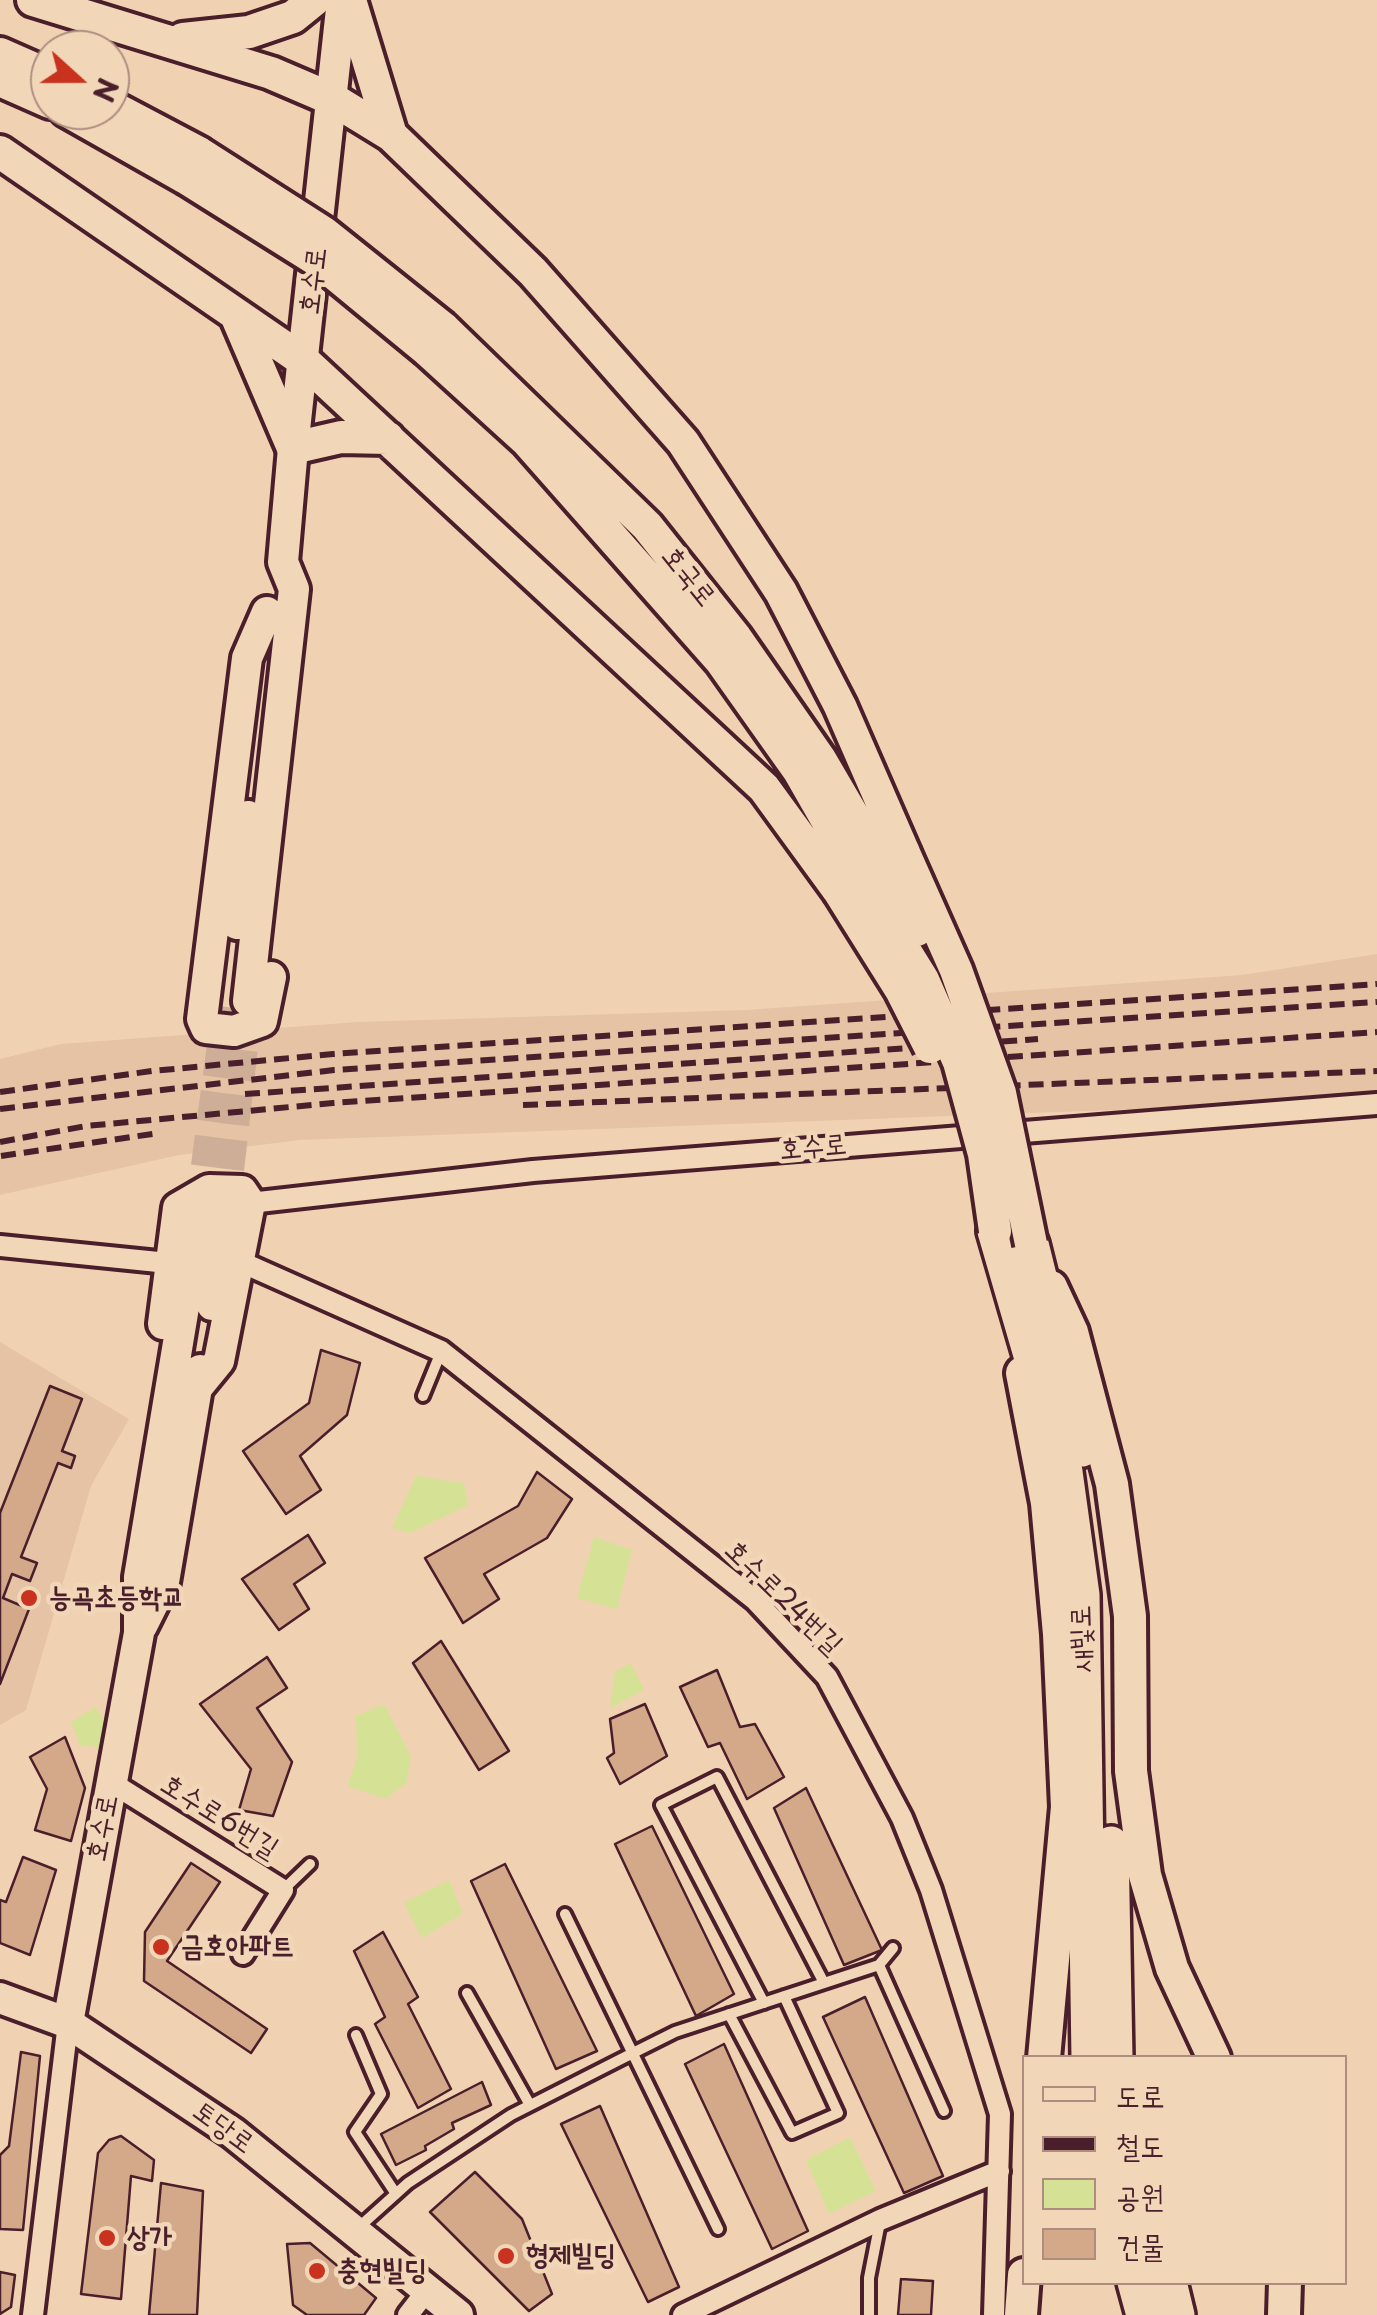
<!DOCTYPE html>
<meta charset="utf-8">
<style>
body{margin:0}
#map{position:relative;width:1377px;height:2315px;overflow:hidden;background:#f0d2b2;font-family:"Playpen Sans","Poor Story",sans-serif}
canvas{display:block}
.legend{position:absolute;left:1022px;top:2055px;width:325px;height:230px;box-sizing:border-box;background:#f1d7b8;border:2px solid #ae8d80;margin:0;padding:12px 18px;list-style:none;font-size:30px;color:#4a1f2b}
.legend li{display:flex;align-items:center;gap:20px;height:50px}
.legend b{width:50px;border:2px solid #ae8d80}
.north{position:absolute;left:30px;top:30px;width:100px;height:100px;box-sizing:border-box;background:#f1d7b8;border:2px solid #ae8d80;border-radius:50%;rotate:111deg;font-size:28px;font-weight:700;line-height:40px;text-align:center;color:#4a1f2b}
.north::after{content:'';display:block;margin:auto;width:35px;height:45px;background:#c8321e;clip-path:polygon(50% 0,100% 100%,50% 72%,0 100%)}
</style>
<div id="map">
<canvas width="1377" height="2315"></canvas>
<ul class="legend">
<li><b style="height:12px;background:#f1d7b8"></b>도로</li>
<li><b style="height:12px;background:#4a1f2b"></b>철도</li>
<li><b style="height:28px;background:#d5e295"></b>공원</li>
<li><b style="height:28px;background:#d4a98a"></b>건물</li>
</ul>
<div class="north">N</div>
</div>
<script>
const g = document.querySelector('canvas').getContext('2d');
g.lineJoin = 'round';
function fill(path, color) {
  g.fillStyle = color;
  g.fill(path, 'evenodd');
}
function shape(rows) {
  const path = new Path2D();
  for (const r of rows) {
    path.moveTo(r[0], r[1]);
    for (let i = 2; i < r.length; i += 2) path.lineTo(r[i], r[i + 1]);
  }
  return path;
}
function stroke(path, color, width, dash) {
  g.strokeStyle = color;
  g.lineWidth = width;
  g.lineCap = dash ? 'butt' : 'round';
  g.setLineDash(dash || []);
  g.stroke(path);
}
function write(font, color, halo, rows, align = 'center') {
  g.font = font + ' "Playpen Sans","Poor Story",sans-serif';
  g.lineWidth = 9;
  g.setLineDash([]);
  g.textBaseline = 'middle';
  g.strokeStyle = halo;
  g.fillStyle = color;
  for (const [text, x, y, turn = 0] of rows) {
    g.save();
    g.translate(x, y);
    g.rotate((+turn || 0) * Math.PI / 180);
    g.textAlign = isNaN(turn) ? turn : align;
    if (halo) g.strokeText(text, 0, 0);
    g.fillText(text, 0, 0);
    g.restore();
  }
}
fill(shape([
 [1377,954,1377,1106,1221,1106,300,1140,179,1155,0,1195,0,1059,61,1044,358,1022,746,1010,1242,975],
 [0,1342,129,1419,91,1486,26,1710,0,1725]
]), '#e5c3a4');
fill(shape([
 [416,1476,464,1483,468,1505,410,1533,392,1528],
 [594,1537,632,1550,617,1609,577,1598],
 [631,1663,644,1690,610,1708,615,1671],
 [384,1704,411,1756,407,1783,385,1799,347,1786,357,1759,356,1716],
 [96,1707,106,1724,99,1747,80,1745,71,1722],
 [449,1880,463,1913,422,1938,404,1903],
 [850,2137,876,2191,829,2214,806,2160]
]), '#d5e295');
const building = shape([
 [321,1350,360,1363,347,1415,300,1456,321,1490,286,1514,243,1451,309,1403,321,1350],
 [50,1386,82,1399,62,1451,75,1456,71,1468,58,1463,21,1557,37,1563,30,1581,12,1574,3,1598,29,1609,0,1684,0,1513,50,1386],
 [537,1472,572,1499,547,1538,484,1574,499,1599,463,1623,425,1558,518,1506,537,1472],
 [308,1535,325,1563,294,1584,309,1609,279,1630,242,1579,308,1535],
 [441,1641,509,1751,479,1770,413,1663,441,1641],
 [267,1657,287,1688,257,1708,292,1762,273,1816,239,1810,251,1769,200,1704,267,1657],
 [717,1670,740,1727,755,1724,784,1777,747,1799,720,1743,708,1747,680,1687,717,1670],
 [645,1704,667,1756,620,1784,607,1758,614,1753,610,1719,645,1704],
 [65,1737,85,1788,71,1841,35,1830,47,1789,30,1757,65,1737],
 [806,1788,882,1950,844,1965,774,1808,806,1788],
 [652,1826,734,1994,696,2016,615,1844,652,1826],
 [23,1857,56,1870,30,1955,0,1943,0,1900,6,1902,23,1857],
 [191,1863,220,1882,167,1961,267,2029,251,2053,144,1981,145,1932,191,1863],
 [505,1864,597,2051,556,2069,471,1881,505,1864],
 [383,1932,418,1997,408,2004,451,2089,418,2108,375,2024,385,2017,354,1951,383,1932],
 [865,1997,943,2176,904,2193,823,2017,865,1997],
 [724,2044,808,2231,772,2249,685,2064,724,2044],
 [21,2052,40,2056,23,2230,0,2229,0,2155,9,2146,21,2052],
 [482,2082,491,2105,452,2123,454,2129,425,2146,426,2150,396,2165,381,2134,482,2082],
 [600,2106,679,2287,648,2302,561,2124,600,2106],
 [121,2136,154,2160,152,2181,131,2176,121,2299,81,2294,98,2153,109,2140,121,2136],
 [475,2172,522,2219,552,2294,529,2311,430,2212,475,2172],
 [161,2183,203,2191,197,2315,149,2315,161,2183],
 [310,2243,376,2298,364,2315,307,2315,293,2305,287,2244,310,2243],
 [0,2272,15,2275,11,2307,0,2314,0,2272],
 [901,2279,933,2281,931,2315,898,2315,901,2279]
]);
fill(building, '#d4a98a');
stroke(building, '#4a1f2b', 2.5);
stroke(shape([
 [200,1211,227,1007],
 [224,1214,248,1003]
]), '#cfae97', 30, [30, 15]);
const service = shape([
 [423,1396,441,1352],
 [283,1890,310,1864],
 [565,1914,718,2229],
 [893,1948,879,1965,944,2111],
 [467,1993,530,2105],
 [764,2003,661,1805,717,1777,824,1983],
 [729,2014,792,2133,838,2113,784,1996],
 [356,2035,381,2094,355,2132,396,2194],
 [358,2228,408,2183,511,2115,633,2053,675,2032,879,1965],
 [869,2315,869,2278,880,2222]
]);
const minor = shape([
 [250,1203,533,1171,1377,1104],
 [0,1246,168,1263],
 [241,1262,441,1351,755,1600,827,1677,902,1818,931,1890,1000,2114,994,2315],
 [112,1783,283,1890,243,1954],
 [33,2315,68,2023],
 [408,2315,429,2288],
 [683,2315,880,2220,999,2171]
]);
const secondary = shape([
 [267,612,247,658,202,1019,206,1028,234,1031,262,1021,271,977],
 [237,924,248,816],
 [248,1001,294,589,283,562,293,448,342,0],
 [212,1305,224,1214],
 [163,1324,178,1208,209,1190,242,1191,250,1203,219,1361,197,1388],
 [142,1626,164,1582,200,1370],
 [0,1998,68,2023,233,2133,458,2315],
 [68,2023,139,1633,139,1577,200,1211]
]);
const primary = shape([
 [33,0,271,73,334,100,391,135,533,272,683,442,781,592,840,706,904,853],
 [350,0,391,135],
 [183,39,249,32,293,17,314,0],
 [0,54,50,76],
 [0,80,50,102],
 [110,106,199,153],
 [66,110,186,178],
 [0,152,304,361,764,788,839,891],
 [236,315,293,448,341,437,388,438],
 [443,328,647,526,736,638,820,759,883,867],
 [427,350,527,441,721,661,799,771,863,883],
 [1051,1287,1072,1332,1112,1484,1130,1616,1131,1771,1145,1875,1172,1968,1214,2058],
 [1022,1373,1047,1503,1059,1634,1067,1807,1044,2058],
 [1021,2315,1024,2275],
 [1284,2315,1285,2282]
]);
const trunk = shape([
 [995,1231,1065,1472,1082,1595,1089,2058],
 [1031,1244,1082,1449],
 [1111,1844,1115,2058],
 [1135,2282,1144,2315],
 [1169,2282,1177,2315]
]);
stroke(service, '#4a1f2b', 18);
stroke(minor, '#4a1f2b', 28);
stroke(secondary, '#4a1f2b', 38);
stroke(primary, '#4a1f2b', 40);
stroke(trunk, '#4a1f2b', 42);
stroke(service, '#f1d7b8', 10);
stroke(minor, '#f1d7b8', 20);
stroke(secondary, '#f1d7b8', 30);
stroke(primary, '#f1d7b8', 32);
stroke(trunk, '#f1d7b8', 35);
stroke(shape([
 [0,1092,152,1071,333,1054,1377,984],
 [245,1094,1038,1039],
 [523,1105,1377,1071],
 [0,1109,334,1070,1377,1002],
 [0,1142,86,1126,333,1103,1377,1032],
 [1,1156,159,1133]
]), '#4a1f2b', 6, [15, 8]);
const primaryBridge = shape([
 [199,153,324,233,443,328],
 [186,178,320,262,427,350],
 [904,853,956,970,1000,1093,1031,1244],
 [883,867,917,930],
 [863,883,923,980,959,1062,984,1154,995,1231],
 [839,891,901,990,930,1047]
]);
stroke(primaryBridge, '#4a1f2b', 40, []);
stroke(primaryBridge, '#f1d7b8', 32);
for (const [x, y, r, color] of [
 [29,1598,10,"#c8321e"],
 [161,1947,10,"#c8321e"],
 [107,2238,10,"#c8321e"],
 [506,2256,10,"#c8321e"],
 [317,2271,10,"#c8321e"]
]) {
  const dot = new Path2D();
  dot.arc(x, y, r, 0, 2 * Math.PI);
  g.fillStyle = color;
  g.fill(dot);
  stroke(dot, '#f1d7b8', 4);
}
write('28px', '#4a1f2b', '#f1d7b8', [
 ["호수로",314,281,-83],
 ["호국로",688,577,51],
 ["호수로",813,1148,-5],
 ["호수로24번길",783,1598,44],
 ["새빛로",1083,1639,-92],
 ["호수로6번길",219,1817,32],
 ["호수로",103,1828,-79],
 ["토당로",223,2128,36]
]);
write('bold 28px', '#4a1f2b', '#f1d7b8', [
 ["능곡초등학교",49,1598],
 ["금호아파트",181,1947],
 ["상가",127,2238],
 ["형제빌딩",526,2256],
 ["충현빌딩",337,2271]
], 'left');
</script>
